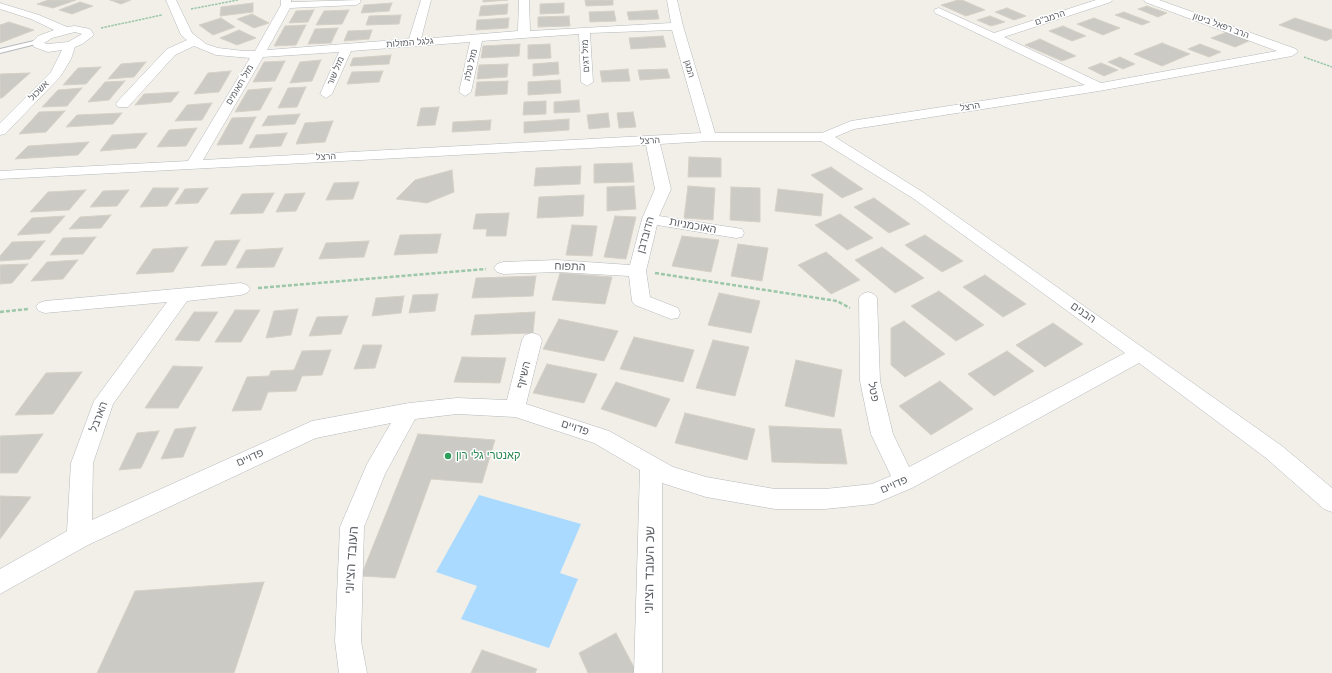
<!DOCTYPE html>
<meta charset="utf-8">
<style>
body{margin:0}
canvas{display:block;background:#f1efe8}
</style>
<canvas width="1332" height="673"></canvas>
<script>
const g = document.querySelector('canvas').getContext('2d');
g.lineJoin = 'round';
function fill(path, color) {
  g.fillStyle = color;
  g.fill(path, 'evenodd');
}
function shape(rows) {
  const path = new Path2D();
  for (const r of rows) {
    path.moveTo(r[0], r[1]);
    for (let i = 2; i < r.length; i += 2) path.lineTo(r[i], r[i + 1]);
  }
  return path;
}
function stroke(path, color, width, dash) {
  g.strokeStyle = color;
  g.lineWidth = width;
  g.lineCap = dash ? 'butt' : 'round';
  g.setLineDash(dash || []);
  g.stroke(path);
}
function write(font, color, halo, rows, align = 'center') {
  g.font = font + ' Helvetica,"Noto Sans Hebrew",sans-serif';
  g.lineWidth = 3;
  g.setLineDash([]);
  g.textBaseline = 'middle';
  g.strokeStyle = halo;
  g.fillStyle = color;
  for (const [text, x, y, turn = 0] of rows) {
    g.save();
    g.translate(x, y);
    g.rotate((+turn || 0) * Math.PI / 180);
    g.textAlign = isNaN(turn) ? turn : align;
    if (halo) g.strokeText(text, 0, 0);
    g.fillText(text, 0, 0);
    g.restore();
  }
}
fill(shape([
 [479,495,581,524,560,573,578,579,549,648,461,619,477,586,436,572]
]), '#aadaff');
const building = shape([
 [48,0,76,0,53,8,37,4,48,0],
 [110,0,131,0,121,4,110,0],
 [483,0,508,0,483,2,483,0],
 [585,0,613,0,613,5,586,6,585,0],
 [958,0,962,0,985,10,966,16,941,5,958,0],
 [80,2,93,6,72,14,59,10,80,2],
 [253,3,253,12,220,16,221,7,253,3],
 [392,3,389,11,361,13,364,5,392,3],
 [564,3,564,13,540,14,540,4,564,3],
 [508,4,507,14,479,16,481,6,508,4],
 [1147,6,1167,13,1158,17,1138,9,1147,6],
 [1007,8,1026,16,1014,20,995,12,1007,8],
 [314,10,308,22,289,23,296,11,314,10],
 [349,10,342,24,316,25,324,11,349,10],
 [657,10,659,19,629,20,627,12,657,10],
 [614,11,616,21,590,22,589,12,614,11],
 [1124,12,1150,22,1142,25,1115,15,1124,12],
 [252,14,269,23,254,28,237,19,252,14],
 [401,15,399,24,366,25,369,16,401,15],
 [569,16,570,26,538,27,538,17,569,16],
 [990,16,1005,22,991,26,977,20,990,16],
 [221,18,235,27,213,35,199,25,221,18],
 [509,18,508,28,476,30,477,20,509,18],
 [1094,18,1120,28,1103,35,1077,24,1094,18],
 [1295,18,1332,30,1332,38,1326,41,1279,25,1295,18],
 [9,22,34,30,0,43,0,25,9,22],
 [306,25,296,45,274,46,285,26,306,25],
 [1063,26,1086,36,1072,41,1049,31,1063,26],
 [338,28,331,43,308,44,315,29,338,28],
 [239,30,256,38,237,45,220,38,239,30],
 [372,30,369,39,344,41,348,31,372,30],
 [1227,32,1251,40,1235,47,1211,38,1227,32],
 [663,36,666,47,631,49,629,38,663,36],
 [1040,39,1076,56,1062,61,1025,45,1040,39],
 [1162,43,1190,54,1162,66,1134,54,1162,43],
 [520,44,519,56,481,58,483,46,520,44],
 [550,44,551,58,528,59,528,45,550,44],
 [1200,44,1221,52,1209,57,1188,49,1200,44],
 [391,55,389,64,350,66,353,58,391,55],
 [1120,57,1135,64,1123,69,1108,62,1120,57],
 [321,60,312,81,290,83,300,62,321,60],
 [285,61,275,81,253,82,264,62,285,61],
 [146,62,134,77,108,79,121,64,146,62],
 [558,62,559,74,533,76,533,64,558,62],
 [1101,63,1118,70,1104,76,1088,68,1101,63],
 [508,64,507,77,477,79,479,65,508,64],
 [101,67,86,84,63,85,78,68,101,67],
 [628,69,630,81,602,82,600,71,628,69],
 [667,69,670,78,640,80,638,70,667,69],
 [231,71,219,92,194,94,208,73,231,71],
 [383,71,379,82,347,84,352,72,383,71],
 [30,73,2,98,0,98,0,74,30,73],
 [560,80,561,93,528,95,528,82,560,80],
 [125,81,109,100,88,102,105,82,125,81],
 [508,81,507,94,475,96,477,82,508,81],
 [306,87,297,107,278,108,288,88,306,87],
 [82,88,67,106,42,107,58,90,82,88],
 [272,88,260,110,235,112,248,90,272,88],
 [179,92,171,102,135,105,144,94,179,92],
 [579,100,580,112,554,113,554,102,579,100],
 [546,101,546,114,523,115,524,102,546,101],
 [212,103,202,120,175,121,187,105,212,103],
 [439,107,435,125,417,126,421,108,439,107],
 [65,111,46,132,19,134,39,112,65,111],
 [633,112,636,127,619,128,617,113,633,112],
 [122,113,113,124,66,127,77,115,122,113],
 [608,113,610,127,589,129,587,115,608,113],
 [300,114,295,124,262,126,268,116,300,114],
 [256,117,242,144,217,145,232,118,256,117],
 [569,119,569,130,524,133,524,122,569,119],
 [491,120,490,130,452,132,453,122,491,120],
 [333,121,325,142,296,144,305,123,333,121],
 [197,128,186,146,157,147,169,130,197,128],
 [147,133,136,148,100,151,112,135,147,133],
 [287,133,281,146,249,148,256,135,287,133],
 [89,142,78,155,15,159,28,146,89,142],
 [689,157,721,158,721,177,688,177,689,157],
 [632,163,634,182,594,183,594,164,632,163],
 [581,166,580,184,534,186,536,168,581,166],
 [831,167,863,189,842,198,811,175,831,167],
 [452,170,454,192,427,203,396,199,415,180,452,170],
 [359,182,353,199,326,200,334,183,359,182],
 [634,186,636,209,607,211,607,187,634,186],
 [688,186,715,188,713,220,684,218,688,186],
 [731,187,760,188,760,222,730,220,731,187],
 [153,188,179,188,167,206,140,207,153,188],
 [208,188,198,203,175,204,185,189,208,188],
 [778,189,823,194,821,216,775,211,778,189],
 [86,190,69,210,30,212,48,192,86,190],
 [129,190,117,206,90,207,103,191,129,190],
 [274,193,263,213,230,214,242,194,274,193],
 [305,193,296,211,276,212,285,194,305,193],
 [584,195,583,216,537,218,539,197,584,195],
 [874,198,910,224,889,233,854,207,874,198],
 [509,213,506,236,486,236,487,229,473,229,476,214,509,213],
 [840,214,873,238,847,250,815,225,840,214],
 [111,215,101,228,69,229,80,217,111,215],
 [65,216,50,233,17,235,32,218,65,216],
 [615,216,636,217,626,259,604,257,615,216],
 [572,225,597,226,592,256,566,255,572,225],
 [441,234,437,253,394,255,400,235,441,234],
 [925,235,963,261,942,272,905,245,925,235],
 [682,236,719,240,711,272,672,266,682,236],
 [96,237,83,254,50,255,63,238,96,237],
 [240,240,226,265,201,266,215,241,240,240],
 [45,241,30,259,0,261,0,256,12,242,45,241],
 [369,241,364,257,319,259,326,243,369,241],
 [738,244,768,248,762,281,731,276,738,244],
 [188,247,173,272,136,274,153,249,188,247],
 [882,247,924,278,895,293,855,260,882,247],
 [283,248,274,267,236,268,246,250,283,248],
 [826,252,860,280,831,294,798,265,826,252],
 [78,260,63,279,31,281,47,262,78,260],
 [28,264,12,283,0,284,0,265,28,264],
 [560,273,612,277,605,304,552,300,560,273],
 [985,275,1026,304,1003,317,963,287,985,275],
 [536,276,533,296,472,298,476,278,536,276],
 [939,291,984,325,956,341,911,306,939,291],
 [719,293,760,301,751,333,708,325,719,293],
 [438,294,435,311,409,313,413,295,438,294],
 [404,296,401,313,372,316,376,298,404,296],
 [298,309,291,335,266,338,274,311,298,309],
 [235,310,260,310,241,342,215,342,235,310],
 [194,312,218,312,199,341,175,340,194,312],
 [535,312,533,333,471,335,475,315,535,312],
 [348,316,341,334,309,336,317,317,348,316],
 [559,319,618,331,604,361,543,349,559,319],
 [904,321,945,354,905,377,891,365,891,328,904,321],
 [1053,323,1083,344,1045,367,1016,345,1053,323],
 [634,337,694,350,683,382,620,369,634,337],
 [713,340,749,347,735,396,696,388,713,340],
 [363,345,382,345,375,368,354,369,363,345],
 [331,350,322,375,302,376,296,391,268,392,261,410,232,411,247,377,269,376,271,371,294,370,302,351,331,350],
 [1007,351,1034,371,994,396,968,374,1007,351],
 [462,357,506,358,500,383,454,382,462,357],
 [796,360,842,370,834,417,785,406,796,360],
 [547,364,597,374,584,403,533,393,547,364],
 [173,366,203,367,178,408,145,408,173,366],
 [82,372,53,414,15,415,46,373,82,372],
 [940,381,973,409,931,435,899,406,940,381],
 [616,382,670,399,656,427,601,409,616,382],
 [685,413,755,429,747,460,675,443,685,413],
 [769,426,841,429,847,464,772,462,769,426],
 [196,427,183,457,161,459,175,429,196,427],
 [159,431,141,468,119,470,137,433,159,431],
 [43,434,17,473,0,473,0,436,43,434],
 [418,434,495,440,482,483,431,479,395,578,361,576,418,434],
 [0,496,31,497,0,539,0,496],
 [264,582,234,673,97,673,135,591,264,582],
 [616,633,637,673,588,673,579,653,616,633],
 [482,650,537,669,535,673,471,673,482,650]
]);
fill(building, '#cccac5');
stroke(building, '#d6d1c6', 1);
const lane = shape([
 [38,40,41,42,40,43,0,53,0,49,38,40]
]);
const street = shape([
 [166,0,176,0,192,33,206,44,218,48,244,51,255,51,281,5,281,0,291,0,291,2,360,0,361,2,356,5,290,8,267,50,409,39,421,0,431,0,421,39,518,31,519,0,529,0,530,31,671,23,667,0,677,0,683,26,715,133,822,133,851,121,1085,85,935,13,934,11,935,9,939,8,994,33,1096,0,1112,0,1111,2,1004,37,1101,83,1277,51,1145,2,1144,0,1159,0,1296,49,1298,52,1292,56,1099,91,854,129,835,137,924,193,1282,446,1332,488,1332,512,1324,509,1266,458,1139,363,912,488,874,504,825,509,775,509,706,497,662,483,662,673,634,673,640,470,594,443,515,417,457,414,415,419,385,474,364,527,361,641,367,673,339,673,335,641,340,527,367,464,391,423,316,438,88,545,0,594,0,569,67,531,71,463,94,401,167,302,45,313,39,311,36,307,39,303,45,301,241,283,247,285,250,289,247,293,241,295,187,301,113,404,93,463,92,520,312,421,409,403,457,398,507,400,522,340,525,335,532,333,539,335,542,340,526,404,609,431,673,467,706,477,775,489,825,489,872,484,891,476,871,434,860,381,859,298,862,294,868,292,874,294,877,298,880,381,893,434,909,467,1125,353,914,199,821,141,709,141,660,144,671,189,659,216,736,228,742,229,744,233,742,237,736,238,657,225,646,271,650,297,678,308,680,313,678,318,671,319,635,305,632,301,629,276,557,272,503,274,497,272,494,268,497,264,503,262,557,260,630,265,642,219,655,189,646,145,0,179,0,171,188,161,250,58,216,55,194,46,175,55,128,107,118,107,116,104,118,101,167,49,187,40,181,35,166,0],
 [672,30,701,133,203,160,263,57,339,52,320,94,326,98,332,94,351,51,470,42,459,92,465,96,471,92,482,41,579,34,581,82,587,86,593,82,590,33,672,30],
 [0,3,39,15,67,27,75,26,90,29,94,35,82,44,75,47,71,59,60,77,5,134,0,135,0,123,51,72,62,50,48,52,34,47,32,42,38,36,54,30,31,19,0,9,0,3],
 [75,32,82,34,68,42,48,44,44,43,52,38,75,32]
]);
stroke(lane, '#b5b8bc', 2);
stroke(street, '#b5b8bc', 1);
stroke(shape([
 [191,9,238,0],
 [101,28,162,15],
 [1304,57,1332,67]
]), '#9cc7a9', 1.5, [2.5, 1]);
stroke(shape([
 [655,273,837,301,850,308],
 [258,288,486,269],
 [0,312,28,309]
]), '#9cc7a9', 2.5, [4, 2]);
fill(lane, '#fff');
fill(street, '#fff');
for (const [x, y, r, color] of [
 [448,456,4,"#2e9e5b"]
]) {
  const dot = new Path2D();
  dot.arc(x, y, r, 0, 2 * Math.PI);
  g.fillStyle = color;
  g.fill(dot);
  stroke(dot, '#fff', 1.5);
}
write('9px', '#5f6368', '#fff', [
 ["הרמב\"ם",1050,18,-18],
 ["הרב רפאל ביטון",1221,26,20],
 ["גלגל המזלות",410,43,-4],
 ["מזל דגים",586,56,-93],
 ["מזל טלה",471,65,-77],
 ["המגן",689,69,74],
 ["מזל שור",336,71,-67],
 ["מזל תאומים",240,85,-59],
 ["אשכול",39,91,-46],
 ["הרצל",970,107,-9],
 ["הרצל",650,141,-3],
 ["הרצל",326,157,-3]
]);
write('11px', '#5f6368', '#fff', [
 ["האוכמניות",693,226,10],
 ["הדובדבן",646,235,-74],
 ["התפוח",570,267,2],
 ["הבנים",1083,313,35],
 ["השיזף",524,375,-76],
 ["פטל",873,392,79],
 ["הארבל",99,417,-69],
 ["פדויים",575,428,18],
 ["פדויים",250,458,-24],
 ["פדויים",894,485,-24]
]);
write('11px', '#27864d', '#fff', [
 ["קאנטרי גלי רון",456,456]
], 'left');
write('13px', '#5f6368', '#fff', [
 ["העובד הציוני",352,560,-86],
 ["שכ העובד הציוני",650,570,-89]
]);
</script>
